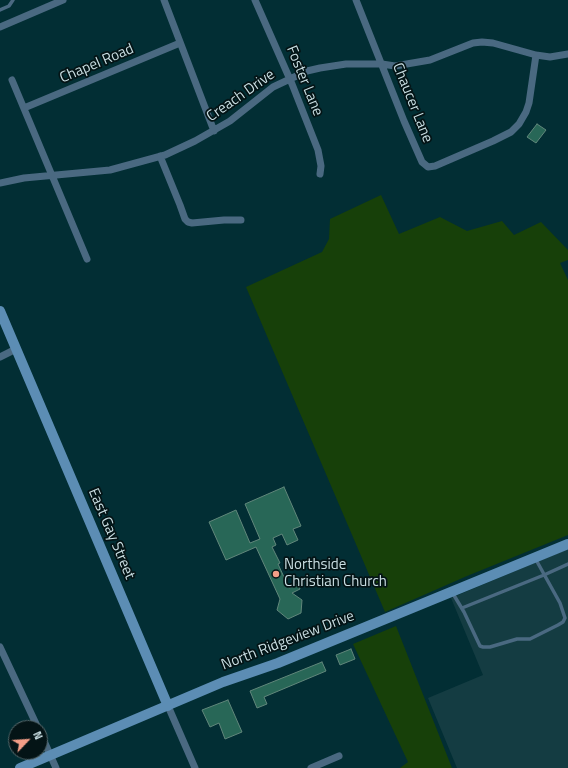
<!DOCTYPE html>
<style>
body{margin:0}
#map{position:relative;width:568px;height:768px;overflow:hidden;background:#022e34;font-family:"Titillium Web",sans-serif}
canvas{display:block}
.north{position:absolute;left:8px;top:720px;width:40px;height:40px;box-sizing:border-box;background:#041416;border:1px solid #536568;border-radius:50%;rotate:65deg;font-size:11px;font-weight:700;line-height:16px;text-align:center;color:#c9dee2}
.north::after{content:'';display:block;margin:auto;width:14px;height:18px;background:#f49e87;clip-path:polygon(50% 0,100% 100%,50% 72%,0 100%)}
</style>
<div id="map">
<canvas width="568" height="768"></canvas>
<div class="north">N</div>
</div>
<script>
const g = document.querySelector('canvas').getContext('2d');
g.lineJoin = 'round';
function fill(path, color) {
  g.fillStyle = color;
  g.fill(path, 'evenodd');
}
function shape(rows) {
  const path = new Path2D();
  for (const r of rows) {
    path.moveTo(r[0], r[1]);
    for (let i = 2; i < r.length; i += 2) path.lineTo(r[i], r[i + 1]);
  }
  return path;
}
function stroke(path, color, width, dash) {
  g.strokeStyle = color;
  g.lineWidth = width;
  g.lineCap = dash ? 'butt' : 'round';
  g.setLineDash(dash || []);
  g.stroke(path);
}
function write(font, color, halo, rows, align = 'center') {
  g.font = font + ' "Titillium Web",sans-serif';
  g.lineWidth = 3.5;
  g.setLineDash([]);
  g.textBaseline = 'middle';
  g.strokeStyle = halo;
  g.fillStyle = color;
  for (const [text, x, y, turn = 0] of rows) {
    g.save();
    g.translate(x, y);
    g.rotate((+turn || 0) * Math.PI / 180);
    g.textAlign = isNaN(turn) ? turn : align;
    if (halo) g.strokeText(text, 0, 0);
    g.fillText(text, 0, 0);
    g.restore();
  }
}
fill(shape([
 [568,549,568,768,457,768,428,698,483,675,451,598]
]), '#143c42');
fill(shape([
 [381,195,399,234,440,217,467,231,502,221,514,235,541,222,568,250,568,260,560,263,568,280,568,535,467,576,385,612,246,287,322,252,329,239,330,219],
 [396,626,452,768,400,768,408,762,353,644]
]), '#174009');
const building = shape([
 [537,124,546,130,536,143,527,137,537,124],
 [284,487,301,526,293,529,298,540,287,545,282,534,273,538,276,545,272,547,280,563,278,564,289,588,298,584,300,589,292,593,302,600,301,613,288,619,277,610,280,599,256,547,226,560,209,522,236,510,250,543,260,539,245,504,284,487],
 [351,649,355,659,340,665,336,655,351,649],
 [322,662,326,671,264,697,267,704,257,708,250,691,322,662],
 [228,700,242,732,225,739,219,723,210,727,202,710,228,700]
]);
fill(building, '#286757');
stroke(building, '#61877b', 1);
stroke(shape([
 [0,10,9,6,13,0],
 [452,592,464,612,480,646,483,647,490,647,517,639,530,639,558,625,563,622,565,618,560,603,535,558],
 [462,608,544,575,568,564]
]), '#4a6981', 3.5);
stroke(shape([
 [164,0,214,131],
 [255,0,292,84,318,150,321,166,320,174],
 [356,0,404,121,422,162,428,167,435,166,493,141,511,132,519,124,526,112,529,103,536,55],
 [0,27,63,0],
 [12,80,87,259],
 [24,108,180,43],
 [160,156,180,205,185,219,188,222,192,223,224,220,241,220],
 [0,183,24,178,110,170,165,155,195,141,230,121,273,87,307,71,320,68,346,64,382,64,395,66,430,60,473,43,482,42,493,43,536,55,550,57,568,54],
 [0,357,16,349],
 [0,647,38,728],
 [168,706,195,768],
 [40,732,56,768],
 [311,768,339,756]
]), '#4a6981', 7);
stroke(shape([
 [0,311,168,706],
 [20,768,223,682,278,663,568,544]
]), '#5c8db4', 10);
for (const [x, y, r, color] of [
 [276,574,4,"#f49e87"]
]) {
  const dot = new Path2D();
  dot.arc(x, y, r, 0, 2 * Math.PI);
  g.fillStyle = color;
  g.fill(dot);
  stroke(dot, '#041416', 1.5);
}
write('15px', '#c9dee2', '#041416', [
 ["Chapel Road",97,64,-23],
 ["Foster Lane",304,81,68],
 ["Creach Drive",241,96,-35],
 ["Chaucer Lane",412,103,68],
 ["East Gay Street",111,534,67],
 ["North Ridgeview Drive",288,641,-21]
]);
write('15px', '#c9dee2', '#041416', [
 ["Northside",284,565],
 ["Christian Church",284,582]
], 'left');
</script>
